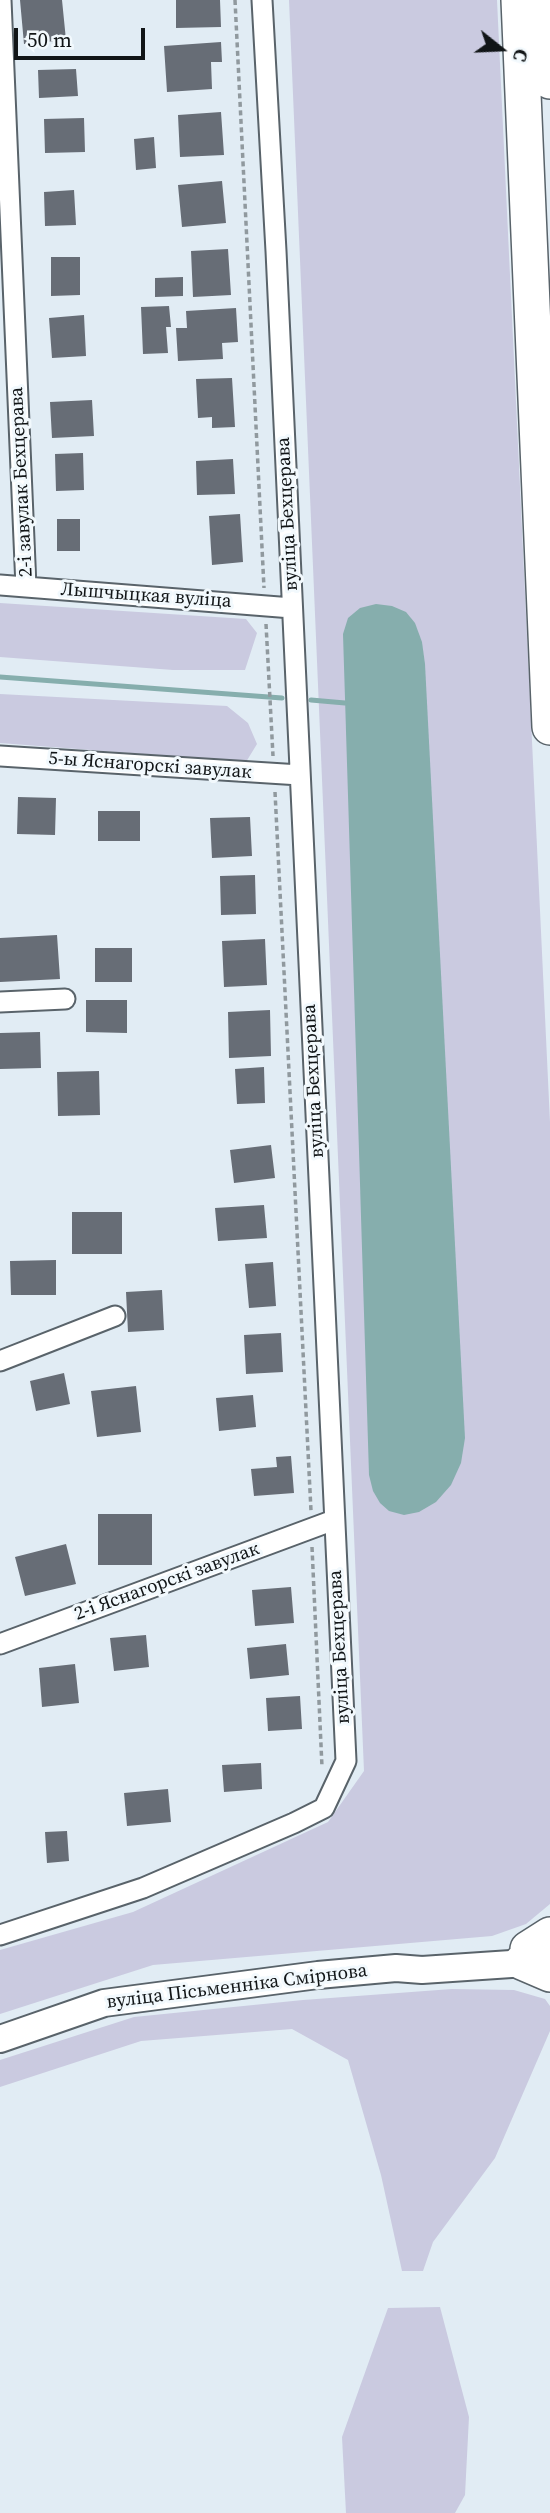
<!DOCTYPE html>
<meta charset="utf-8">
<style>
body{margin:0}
#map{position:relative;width:550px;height:2513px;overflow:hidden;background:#e1ecf4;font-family:"Source Serif 4",serif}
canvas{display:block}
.north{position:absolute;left:466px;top:14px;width:70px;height:70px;-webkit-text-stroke:5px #f2f9fd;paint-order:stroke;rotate:108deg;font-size:19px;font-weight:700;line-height:28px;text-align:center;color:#111517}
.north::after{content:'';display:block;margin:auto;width:24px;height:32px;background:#111517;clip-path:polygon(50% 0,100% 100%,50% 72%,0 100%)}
.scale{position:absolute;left:14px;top:28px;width:131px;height:32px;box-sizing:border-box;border:4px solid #111517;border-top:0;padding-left:9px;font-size:21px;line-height:24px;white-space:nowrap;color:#111517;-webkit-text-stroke:5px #f2f9fd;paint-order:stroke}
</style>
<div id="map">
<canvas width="550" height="2513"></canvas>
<div class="north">С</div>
<div class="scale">50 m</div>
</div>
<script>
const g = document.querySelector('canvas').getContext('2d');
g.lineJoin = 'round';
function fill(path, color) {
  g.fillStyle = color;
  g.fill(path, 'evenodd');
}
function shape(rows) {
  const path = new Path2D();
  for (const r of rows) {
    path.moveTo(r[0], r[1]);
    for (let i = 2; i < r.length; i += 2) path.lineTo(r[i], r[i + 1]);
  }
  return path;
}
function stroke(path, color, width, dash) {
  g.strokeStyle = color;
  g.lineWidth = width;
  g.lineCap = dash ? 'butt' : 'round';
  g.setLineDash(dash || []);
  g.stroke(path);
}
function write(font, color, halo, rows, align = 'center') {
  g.font = font + ' "Source Serif 4",serif';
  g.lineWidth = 6;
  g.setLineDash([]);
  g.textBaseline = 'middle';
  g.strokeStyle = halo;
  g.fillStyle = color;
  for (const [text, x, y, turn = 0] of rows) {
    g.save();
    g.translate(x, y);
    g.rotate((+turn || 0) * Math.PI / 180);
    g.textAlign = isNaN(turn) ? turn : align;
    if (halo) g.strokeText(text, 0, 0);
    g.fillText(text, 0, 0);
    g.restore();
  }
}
fill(shape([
 [289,0,497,0,550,1122,550,1904,526,1924,492,1936,153,1965,0,2014,0,1950,133,1912,328,1822,364,1771],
 [0,603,246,619,257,633,245,670,173,670,0,657],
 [0,694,227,706,248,723,257,744,246,762,0,743],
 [452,1989,514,1990,545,1999,550,2006,550,2031,495,2158,433,2242,423,2271,402,2271,381,2175,348,2060,292,2029,141,2041,0,2087,0,2060,134,2017,303,2000],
 [440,2307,469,2417,465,2495,455,2513,346,2513,342,2437,388,2308]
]), '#cacae0');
fill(shape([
 [376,604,392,606,406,612,415,623,422,642,425,664,465,1438,461,1463,451,1485,436,1502,419,1512,404,1515,389,1511,380,1503,373,1491,369,1475,343,634,348,618,360,608]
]), '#86aead');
stroke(shape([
 [0,677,282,698],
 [311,700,345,703]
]), '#86aead', 5);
fill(shape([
 [20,0,62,0,66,40,24,44],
 [176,0,220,0,221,27,176,28],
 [221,42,222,62,211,62,212,89,167,92,164,46],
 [76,69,78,96,39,98,38,70],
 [221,112,224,155,180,157,178,115],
 [84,118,85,152,45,153,44,119],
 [154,137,156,168,136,170,134,139],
 [222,181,226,223,182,227,178,185],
 [74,190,76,225,45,226,44,192],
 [228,249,231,295,193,297,191,251],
 [51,257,80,257,80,295,51,296],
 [183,277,183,296,155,297,155,278],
 [169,306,171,327,166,327,168,353,143,354,141,307],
 [236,308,238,342,222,343,223,359,178,361,176,328,187,328,186,311],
 [84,315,86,356,52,358,49,318],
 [232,378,235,427,212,428,212,417,198,418,196,379],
 [92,400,94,436,52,438,50,402],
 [83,453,84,490,56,491,55,454],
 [233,459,235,494,197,495,196,461],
 [240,514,243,562,212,565,209,516],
 [57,519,80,519,80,551,57,551],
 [18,797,56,798,55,835,17,834],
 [98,811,140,811,140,841,98,841],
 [250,817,252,856,212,858,210,818],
 [255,875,256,914,221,915,220,876],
 [57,935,60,979,0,982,0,938],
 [265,939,267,985,224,987,222,941],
 [95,948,132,948,132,982,95,982],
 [86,1000,127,1000,127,1033,86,1032],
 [270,1010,271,1056,229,1058,228,1012],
 [40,1032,41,1068,0,1069,0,1033],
 [264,1067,265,1103,237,1104,235,1069],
 [99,1071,100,1115,58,1116,57,1072],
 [271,1145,275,1178,234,1183,230,1150],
 [264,1205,267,1238,218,1241,215,1208],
 [72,1212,122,1212,122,1254,72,1254],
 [56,1260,56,1295,11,1295,10,1261],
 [273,1262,276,1306,249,1308,245,1264],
 [162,1290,164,1330,128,1332,126,1292],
 [281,1333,283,1372,246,1374,244,1335],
 [64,1373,70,1404,36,1411,30,1381],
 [136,1386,141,1432,97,1437,91,1391],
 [253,1395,256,1427,219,1431,216,1398],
 [291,1456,294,1493,254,1496,251,1469,277,1467,276,1457],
 [98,1514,152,1514,152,1565,98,1565],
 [66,1544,76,1584,25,1596,15,1557],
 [291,1587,294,1623,255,1626,252,1590],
 [146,1635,149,1667,114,1671,110,1638],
 [286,1644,289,1675,250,1679,247,1648],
 [75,1664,79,1703,42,1707,39,1668],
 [300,1696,302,1729,268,1731,266,1698],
 [261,1763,262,1789,224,1792,222,1765],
 [168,1789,171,1822,127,1826,124,1793],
 [67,1831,69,1861,47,1863,45,1832]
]), '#676d76');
const street = shape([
 [1,0,26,587],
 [0,585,292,608],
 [0,756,300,775],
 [0,1002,65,999],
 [0,1361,115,1316],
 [0,1644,334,1520],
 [0,1935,143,1888,294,1823,324,1808,346,1761,276,251,262,0]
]);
const secondary = shape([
 [0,2039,104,2003,318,1975,396,1968,422,1970,541,1962]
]);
const highway = shape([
 [519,0,550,727],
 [546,0,550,81],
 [528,1949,550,1935],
 [522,1962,550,1974]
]);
stroke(street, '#59636a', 23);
stroke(secondary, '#59636a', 30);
stroke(highway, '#59636a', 38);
stroke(shape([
 [235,0,264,588],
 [266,624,273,756],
 [275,792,311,1511],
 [312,1547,322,1767]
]), '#90999e', 3.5, [5, 3.5]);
stroke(street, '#fff', 19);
stroke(secondary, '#fff', 26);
stroke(highway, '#fff', 35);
write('19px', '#111517', '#f2f9fd', [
 ["2-і завулак Бехцерава",22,482,-93],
 ["вуліца Бехцерава",288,514,-93],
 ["Лышчыцкая вуліца",146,596,4],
 ["5-ы Яснагорскі завулак",150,766,4],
 ["вуліца Бехцерава",314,1081,-93],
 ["2-і Яснагорскі завулак",167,1582,-20],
 ["вуліца Бехцерава",340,1647,-93],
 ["вуліца Пісьменніка Смірнова",237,1987,-7]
]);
</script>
